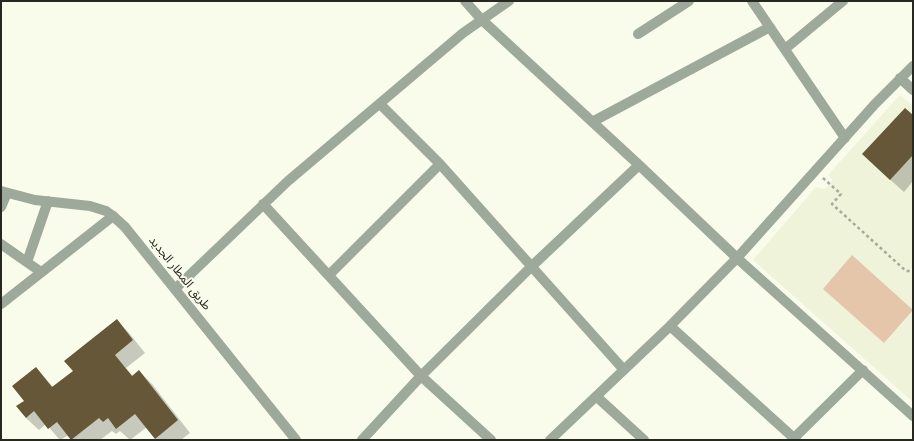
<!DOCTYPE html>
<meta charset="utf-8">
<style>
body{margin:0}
#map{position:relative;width:914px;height:441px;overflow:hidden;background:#f9fceb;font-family:Overpass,sans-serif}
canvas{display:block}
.frame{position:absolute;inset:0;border:2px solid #272822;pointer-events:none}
</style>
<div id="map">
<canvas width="914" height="441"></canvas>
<div class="frame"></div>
</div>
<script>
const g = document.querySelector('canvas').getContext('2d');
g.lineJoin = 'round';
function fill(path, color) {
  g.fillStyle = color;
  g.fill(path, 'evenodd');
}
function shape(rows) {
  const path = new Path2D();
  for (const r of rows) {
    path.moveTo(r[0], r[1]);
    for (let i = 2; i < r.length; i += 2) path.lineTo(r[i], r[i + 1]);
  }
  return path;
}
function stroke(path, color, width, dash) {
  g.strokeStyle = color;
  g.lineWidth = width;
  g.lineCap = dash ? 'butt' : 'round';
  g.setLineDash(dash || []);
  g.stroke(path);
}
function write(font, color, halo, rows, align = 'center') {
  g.font = font + ' Overpass,"Noto Sans Arabic",sans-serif';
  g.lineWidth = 4;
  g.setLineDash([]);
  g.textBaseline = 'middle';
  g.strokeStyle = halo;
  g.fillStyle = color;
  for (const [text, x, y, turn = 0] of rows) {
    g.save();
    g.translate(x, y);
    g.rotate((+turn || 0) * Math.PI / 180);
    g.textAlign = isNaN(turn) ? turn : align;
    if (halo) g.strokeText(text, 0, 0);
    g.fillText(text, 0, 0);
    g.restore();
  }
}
fill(shape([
 [900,95,913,106,913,402,753,260,816,187,825,189,833,180,828,175]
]), '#eff3da');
fill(shape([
 [852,255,913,310,884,343,823,289]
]), '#e6c6ab');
fill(shape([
 [913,117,913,181,904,192,876,167],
 [117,320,129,333,145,353,126,368,133,376,139,371,152,384,190,433,181,440,157,440,147,427,130,440,120,431,116,434,112,431,100,440,73,440,69,435,60,440,46,424,39,430,26,418,36,368,54,388,74,371]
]), '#0003');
fill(shape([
 [905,108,913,115,913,155,890,180,862,154],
 [117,319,133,340,115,355,132,376,139,370,178,420,155,439,135,414,116,429,108,418,103,422,99,418,71,440,57,422,48,429,34,411,26,418,16,406,24,401,12,386,36,367,52,387,73,371,64,361]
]), '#655737');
stroke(shape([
 [823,178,841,194,832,204,906,271,913,271]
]), '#a6a99c', 2.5, [3, 3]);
stroke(shape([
 [465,1,481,19,639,165,737,258,913,416],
 [752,1,845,138],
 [638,34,689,1],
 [785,49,843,1],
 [900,78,913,90],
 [380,104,440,164,624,370],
 [592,122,770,27],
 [263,204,421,376,491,440],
 [329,275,440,164],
 [175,289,288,181,463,33,509,1],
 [1,304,113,216],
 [670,326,796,440],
 [597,397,644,440],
 [362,440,421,376,532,266,639,165],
 [550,440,670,326,737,258,875,104,913,66],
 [792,440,863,370]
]), '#9da99b', 10);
stroke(shape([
 [1,191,35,200,90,206,106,211,113,216,125,227,296,440],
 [1,207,7,193],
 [1,244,41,272],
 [27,262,48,201]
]), '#9da99b', 10);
write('12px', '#272822', '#f9fceb', [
 ["طريق المطار الجديد",179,274,51]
]);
</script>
